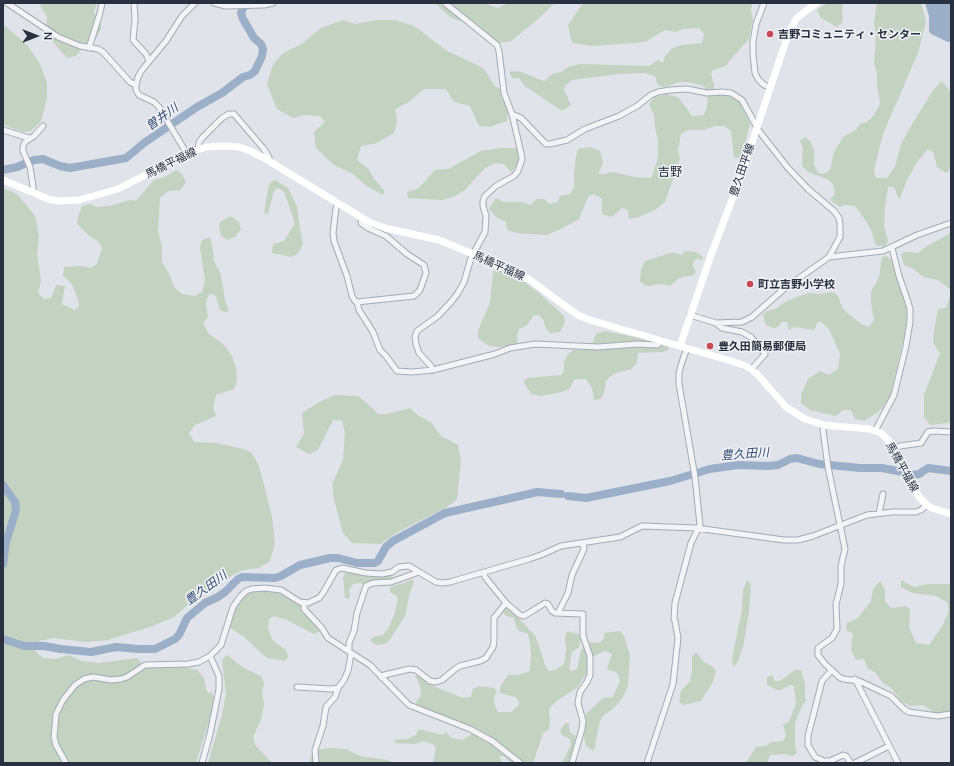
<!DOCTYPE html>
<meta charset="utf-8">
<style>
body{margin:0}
#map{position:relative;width:954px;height:766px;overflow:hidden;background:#e0e3e9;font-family:Lato,sans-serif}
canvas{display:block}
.frame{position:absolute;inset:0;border:4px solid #29303f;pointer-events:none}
.north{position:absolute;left:16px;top:16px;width:40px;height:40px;-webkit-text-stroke:3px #eff2f6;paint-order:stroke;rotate:90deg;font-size:11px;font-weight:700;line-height:16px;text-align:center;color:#29303f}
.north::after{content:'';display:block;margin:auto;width:14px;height:18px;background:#29303f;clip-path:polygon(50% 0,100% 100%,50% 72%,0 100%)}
</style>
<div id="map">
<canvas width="954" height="766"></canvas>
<div class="frame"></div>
<div class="north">N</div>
</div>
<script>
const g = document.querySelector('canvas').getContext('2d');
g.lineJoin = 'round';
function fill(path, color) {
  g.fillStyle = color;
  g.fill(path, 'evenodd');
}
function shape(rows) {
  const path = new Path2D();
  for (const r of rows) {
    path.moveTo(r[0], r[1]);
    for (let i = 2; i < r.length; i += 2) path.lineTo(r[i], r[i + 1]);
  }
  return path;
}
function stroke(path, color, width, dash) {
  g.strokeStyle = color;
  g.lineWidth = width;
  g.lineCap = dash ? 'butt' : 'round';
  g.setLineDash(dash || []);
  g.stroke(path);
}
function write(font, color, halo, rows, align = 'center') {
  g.font = font + ' Lato,"Noto Sans JP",sans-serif';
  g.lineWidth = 3;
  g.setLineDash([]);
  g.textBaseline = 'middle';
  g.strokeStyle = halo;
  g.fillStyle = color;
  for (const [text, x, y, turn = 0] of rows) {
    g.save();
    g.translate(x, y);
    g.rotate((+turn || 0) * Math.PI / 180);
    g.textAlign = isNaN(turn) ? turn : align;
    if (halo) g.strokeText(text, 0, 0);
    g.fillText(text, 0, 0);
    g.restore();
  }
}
fill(shape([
 [39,3,97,3,94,12,101,24,101,30,96,38,87,42,76,56,67,58,45,33,47,17],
 [435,3,486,4,498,8,508,3,555,3,531,25,511,41,498,43,466,19,459,21,450,17],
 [583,3,752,3,751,11,753,19,749,39,729,61,726,66,713,70,711,75,714,84,713,94,731,96,739,101,750,124,741,158,734,157,731,131,724,126,715,126,703,130,688,130,681,134,678,150,680,158,665,202,655,210,639,217,629,219,628,210,622,208,612,217,602,214,602,199,594,194,588,197,579,219,561,229,546,235,517,233,507,230,506,222,496,217,489,209,496,198,504,202,523,202,530,205,537,199,544,199,550,204,558,202,560,196,570,194,574,187,574,175,576,156,578,149,590,147,600,151,603,163,598,174,604,174,612,172,635,177,651,178,658,158,658,141,655,127,654,115,649,104,655,97,667,94,679,98,692,116,704,115,707,107,708,94,704,86,688,82,679,82,664,87,658,85,655,76,644,73,618,74,572,80,565,86,564,90,571,105,562,111,525,86,519,78,512,78,509,72,518,71,529,75,540,80,545,81,552,74,561,72,568,67,579,64,649,66,658,60,663,63,664,58,671,49,681,45,702,43,704,34,699,28,683,29,676,32,665,30,647,41,635,43,592,46,572,43,568,25],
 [827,3,842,3,843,22,837,27,821,18,817,10],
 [877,3,921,3,926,22,918,53,883,134,874,170,876,178,887,178,895,166,901,144,917,116,934,89,942,81,951,92,951,169,946,173,937,167,933,152,928,149,917,162,907,180,899,200,894,187,888,187,885,207,884,226,888,241,885,246,876,246,872,232,866,221,855,206,844,205,840,207,830,200,835,194,833,184,829,180,808,172,802,166,803,147,800,141,805,137,810,141,814,150,814,164,818,173,824,174,830,170,834,152,843,137,856,130,860,124,867,122,874,115,880,104,879,95,877,86,877,73,874,64,876,35,874,23],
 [343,20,355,24,378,20,395,20,414,26,447,51,467,60,484,69,495,86,500,89,501,97,505,102,508,111,507,121,490,127,479,126,470,106,454,102,446,89,424,89,409,102,395,109,397,121,394,133,377,143,361,146,357,160,368,168,374,179,385,191,383,195,368,187,353,174,334,165,316,148,314,132,325,122,320,116,305,115,293,118,277,109,267,84,273,65,282,54,303,43,321,28],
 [3,24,28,46,40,64,47,83,47,99,41,121,31,131,23,132,6,126,3,123],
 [501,148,516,148,520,155,518,165,511,172,504,164,495,163,484,169,464,191,453,197,442,200,408,198,407,192,419,188,435,170,448,169,481,151],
 [176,170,182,174,186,182,180,190,168,191,160,198,158,231,162,247,162,262,170,276,174,287,182,294,195,296,202,292,205,280,200,247,202,240,210,237,213,250,214,261,221,275,225,300,229,311,224,312,220,310,216,296,210,294,207,298,206,304,208,317,203,323,208,333,223,344,231,354,236,367,237,381,234,389,216,395,213,407,216,416,195,425,189,433,194,442,217,443,243,449,251,452,259,466,264,485,272,517,275,543,270,561,259,568,243,570,205,590,174,617,153,626,108,640,85,642,54,638,39,641,34,650,43,658,55,659,69,655,82,661,99,663,137,658,146,668,184,667,197,670,204,678,206,690,208,693,212,692,214,698,209,721,196,763,3,763,3,188,17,194,35,216,39,236,37,254,41,280,38,293,44,299,51,298,56,285,65,286,62,304,75,310,79,306,78,299,72,284,63,276,64,267,82,266,90,268,97,264,102,248,99,242,88,235,77,224,78,217,82,206,90,204,96,207,109,206,130,200,136,201,154,180,165,177],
 [275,180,288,188,297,206,300,229,303,244,298,254,292,257,272,253,273,244,284,241,294,225,293,217,284,192,278,188,274,191,268,214,264,213,269,184],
 [231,216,239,222,241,230,235,237,228,240,221,236,219,224,223,220],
 [951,233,951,290,938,280,924,277,912,268,904,265,901,254,906,252,918,253,927,246],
 [686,251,696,252,703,257,702,260,696,259,693,263,693,267,696,271,694,275,683,277,678,279,670,286,661,284,649,286,644,285,640,281,641,270,645,261,670,253,677,253,681,255],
 [886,256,893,261,907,310,906,329,890,396,880,411,864,421,855,419,851,410,843,410,836,416,810,410,801,403,801,395,808,379,820,371,829,375,838,369,840,354,829,329,820,321,817,323,814,330,794,327,789,330,787,322,782,322,778,327,773,328,766,325,763,315,767,311,775,309,787,301,808,293,819,294,833,292,838,296,843,309,861,324,869,327,874,320,871,303,871,292,879,277,882,257],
 [493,271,503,271,523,281,540,294,564,316,565,322,560,332,550,333,546,329,543,320,539,315,534,315,527,325,519,329,517,336,518,344,500,347,489,346,478,338,478,330,490,303],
 [951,293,951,421,948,423,930,425,924,417,924,395,940,353,933,343,934,330,938,309,946,308],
 [605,331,650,340,657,345,667,346,669,349,663,352,638,353,637,363,631,369,613,374,606,381,604,393,600,399,594,400,592,388,586,379,575,379,569,389,562,392,541,396,532,394,523,382,527,378,561,375,564,371,564,363,567,355,573,350,587,350,592,344,596,334],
 [335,395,358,396,370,406,378,414,387,414,410,408,419,416,431,422,441,436,458,445,461,460,457,499,447,507,396,533,381,544,352,543,343,533,334,499,332,484,343,460,345,432,342,421,333,420,318,450,309,454,296,447,304,434,302,413,319,402],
 [345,573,350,573,367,576,378,577,389,575,393,577,391,580,372,582,364,584,358,583,353,584,349,590,350,596,349,599,345,598,343,577],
 [412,579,414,582,410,592,405,616,389,641,385,644,376,645,370,640,373,637,382,635,388,629,395,613,398,597,390,592,390,588,392,586,405,583],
 [747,580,751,585,749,612,743,647,737,663,733,667,732,658,742,610,743,590],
 [901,580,914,587,928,584,951,584,951,711,935,713,923,705,910,706,901,701,891,688,882,682,875,672,868,669,864,659,856,660,851,650,853,634,846,630,847,623,858,618,871,601,873,589,880,581,885,590,885,601,891,608,906,606,910,609,909,627,916,643,929,645,941,628,949,611,947,602,936,596,913,593,901,587],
 [262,590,280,593,301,605,303,613,315,625,319,632,314,634,287,620,274,616,269,619,268,629,273,641,286,650,288,657,285,661,267,658,243,636,230,628,233,612,239,600,249,593],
 [506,608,511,610,536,637,546,667,549,671,555,670,564,664,566,651,565,635,568,631,574,633,579,634,581,638,579,647,572,652,569,669,571,671,577,669,581,650,583,647,586,652,588,663,586,674,577,688,555,702,549,709,550,722,549,729,543,733,534,761,532,763,511,763,504,756,499,756,502,763,433,763,436,748,433,744,423,741,415,744,396,743,394,740,408,739,416,735,419,729,443,735,446,732,452,738,462,740,472,734,473,728,461,722,439,715,415,706,417,700,421,696,420,685,415,676,420,676,428,684,463,698,471,697,473,689,479,686,494,688,497,691,494,697,494,704,498,712,511,712,519,705,519,701,515,697,500,693,500,687,508,675,518,675,530,671,531,655,530,642,528,634,519,631,516,627,514,618,506,616,503,612],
 [620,631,624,636,630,655,628,686,623,697,614,708,603,716,599,724,594,751,586,746,584,737,586,714,603,698,613,697,620,681,617,673,607,669,612,654,605,651,592,657,590,649,590,642,600,643,604,638,604,633],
 [696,652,704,662,712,666,716,671,713,682,701,701,683,705,679,702,681,691,690,681,692,671,692,657],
 [227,655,244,668,261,676,264,683,262,694,264,704,261,720,253,737,255,745,272,763,208,763,222,715,226,694,222,660],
 [795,670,801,670,805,683,805,698,807,700,803,704,795,723,795,745,797,753,792,756,784,754,770,755,767,763,744,763,747,761,756,747,765,746,771,742,783,741,786,735,783,724,789,722,796,703,794,686,790,685,781,690,777,690,767,685,767,677,772,675,775,681,780,681],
 [565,723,569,723,570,732,576,736,570,763,562,763,571,745,570,739,562,735,560,731],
 [330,748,346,749,360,756,388,760,393,763,309,763,312,753,316,750]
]), '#c4d2c1');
fill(shape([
 [925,3,951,3,951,42,948,42,931,34,929,31,929,16]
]), '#9bafc8');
stroke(shape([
 [3,170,17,167,34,160,43,159,60,166,70,168,126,158,144,143,197,107,222,93,243,77,250,75,255,71,262,56,263,49,261,44,254,38,243,19,241,13,243,8,248,3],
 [912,475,919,474,928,468,951,471],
 [3,485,15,502,16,510,6,542,3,564],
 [568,496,586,498,670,481,710,469,738,465,768,466,778,465,790,459,797,458,819,464,860,468,882,468,902,472],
 [3,639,24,646,44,646,61,649,91,652,116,647,138,649,155,649,175,639,179,635,187,618,205,603,218,597,225,592,238,579,242,577,275,578,281,576,300,565,330,558,338,558,357,563,375,563,378,561,386,547,393,541,445,513,529,494,537,492,561,494]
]), '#9bafc8', 8);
const street = shape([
 [7,3,58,37,80,46,98,49,103,52,130,82,136,85],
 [134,3,135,19,133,40,146,54,149,61],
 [214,3,226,6,264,5,273,3],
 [764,3,756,24,753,41,753,54,755,73,758,79,764,85,770,87],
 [89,48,100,13,102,3],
 [512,114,521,118,543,141,546,144,550,144,567,140,585,129,619,116,637,106,651,95,658,92,670,90,687,89,707,93,722,92,731,93,742,100,759,131,788,168,808,189,834,211,839,218,840,225,840,237,829,257],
 [3,130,29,138],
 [198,150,199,142,202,138,222,118,229,114,234,114,263,148,269,157,269,161],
 [187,154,159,107,154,102,139,95,136,90,136,85,138,77,142,70,166,41,182,16,195,3],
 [33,193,33,186,30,167,23,151,23,146,25,142,34,136,43,126],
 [338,203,336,208,333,233,334,241,347,276,352,296,355,301,357,302,359,310,373,332,380,350,386,356,397,371,412,372,433,370,495,354,510,348,535,344,598,347,637,344,657,345,662,341],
 [357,302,414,296,420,290,426,273,424,265,407,254,386,236,368,228,361,223,362,218],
 [690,315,716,323,742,322,752,317,785,288,829,257,883,251,917,235,951,223],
 [717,324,722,328,742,332,751,337,765,354,751,370],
 [433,370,431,366,419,353,416,344,415,337,417,331,438,316,451,302,458,293,464,282,471,258,485,232,486,216,483,206,483,201,485,196,496,186,514,176,518,171,522,159,521,153,512,114,504,93,499,51,497,45,445,3],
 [824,425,823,430,828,467,845,549,841,566,841,584,836,604,837,629,832,638,818,648,818,655,825,664,839,677,843,679,859,681,891,696,904,709,909,712,938,716,951,714],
 [875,431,894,395,906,346,910,322,910,309,908,302,899,276,892,248],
 [895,449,900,446,921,443,928,432,933,431,951,432],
 [879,513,883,494],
 [484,573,485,577,506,603,520,615,524,616,529,613,545,603,548,604,552,611,555,613,583,614,583,636,590,656,590,675,587,682,580,692,579,697,578,703,583,721,582,729,572,763],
 [304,603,304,609,321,627,328,638,370,665,409,705,470,729,492,741,520,763],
 [558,613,568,593,572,575,584,549,583,543],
 [349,651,349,643,354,631,357,613,366,586,373,583,391,582,419,572],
 [832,670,822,681,808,736,808,745,815,757,824,761,830,761,843,755,846,756,851,763],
 [381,677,384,675,410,669,416,670,430,681,436,682,442,680,455,669,460,666,480,661,486,658,493,647,494,641,494,618,506,603],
 [855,679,898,763],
 [297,687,331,689,338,688,344,680,348,671,351,654],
 [66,763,56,745,54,737,55,726,56,714,63,700,75,685,84,679,93,677,111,680,121,679,127,677,145,665,188,664,199,662,210,656,221,645,233,607,240,597,246,591,252,589,265,588,281,590,300,602,308,603,319,598,323,593,336,570,342,568,366,573,382,574,392,572,399,567,409,566,429,578,436,582,443,583,450,582,529,559,541,555,561,546,620,537,642,526,696,528,784,540,798,540,813,536,867,515,892,512,916,512,921,510,927,505],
 [202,763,210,734,219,689,219,676,210,656],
 [316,763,315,750,323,726,326,707,335,697,338,688],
 [647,763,673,684,678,638,675,621,674,619,675,603,691,543,700,525,695,477,679,384,679,373,681,365,687,348],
 [855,763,889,746]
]);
stroke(street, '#a5aab3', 7);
stroke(street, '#f2f4f7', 5);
stroke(shape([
 [3,180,48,199,58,201,79,200,118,189,187,154,206,147,226,146,239,147,250,151,264,158,369,222,385,228,439,240,473,254,529,279,565,306,578,315,590,320,731,361,746,366,757,374,786,407,805,419,824,425,869,429,881,433,890,442,919,497,927,505,932,508,951,514],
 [680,346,711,255,738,184,788,35,796,19,807,10,817,3]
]), '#fff', 7);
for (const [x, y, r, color] of [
 [770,34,4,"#cb4754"],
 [750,284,4,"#cb4754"],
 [710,346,4,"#cb4754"]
]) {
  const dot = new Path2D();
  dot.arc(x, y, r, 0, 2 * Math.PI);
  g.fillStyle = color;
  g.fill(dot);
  stroke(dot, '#eff2f6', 1.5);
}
write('bold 11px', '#29303f', '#eff2f6', [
 ["吉野コミュニティ・センター",778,34],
 ["町立吉野小学校",758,284],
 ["豊久田簡易郵便局",718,346]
], 'left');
write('11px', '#29303f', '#eff2f6', [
 ["馬橋平福線",171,163,-26],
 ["豊久田平線",742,170,-71],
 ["馬橋平福線",499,266,24],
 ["馬橋平福線",902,467,61]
]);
write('italic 12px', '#344d73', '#eff2f6', [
 ["曽井川",162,117,-36],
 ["豊久田川",745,454,-4],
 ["豊久田川",206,588,-36]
]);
write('12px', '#1b2130', '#eff2f6', [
 ["吉野",670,172]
]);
</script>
